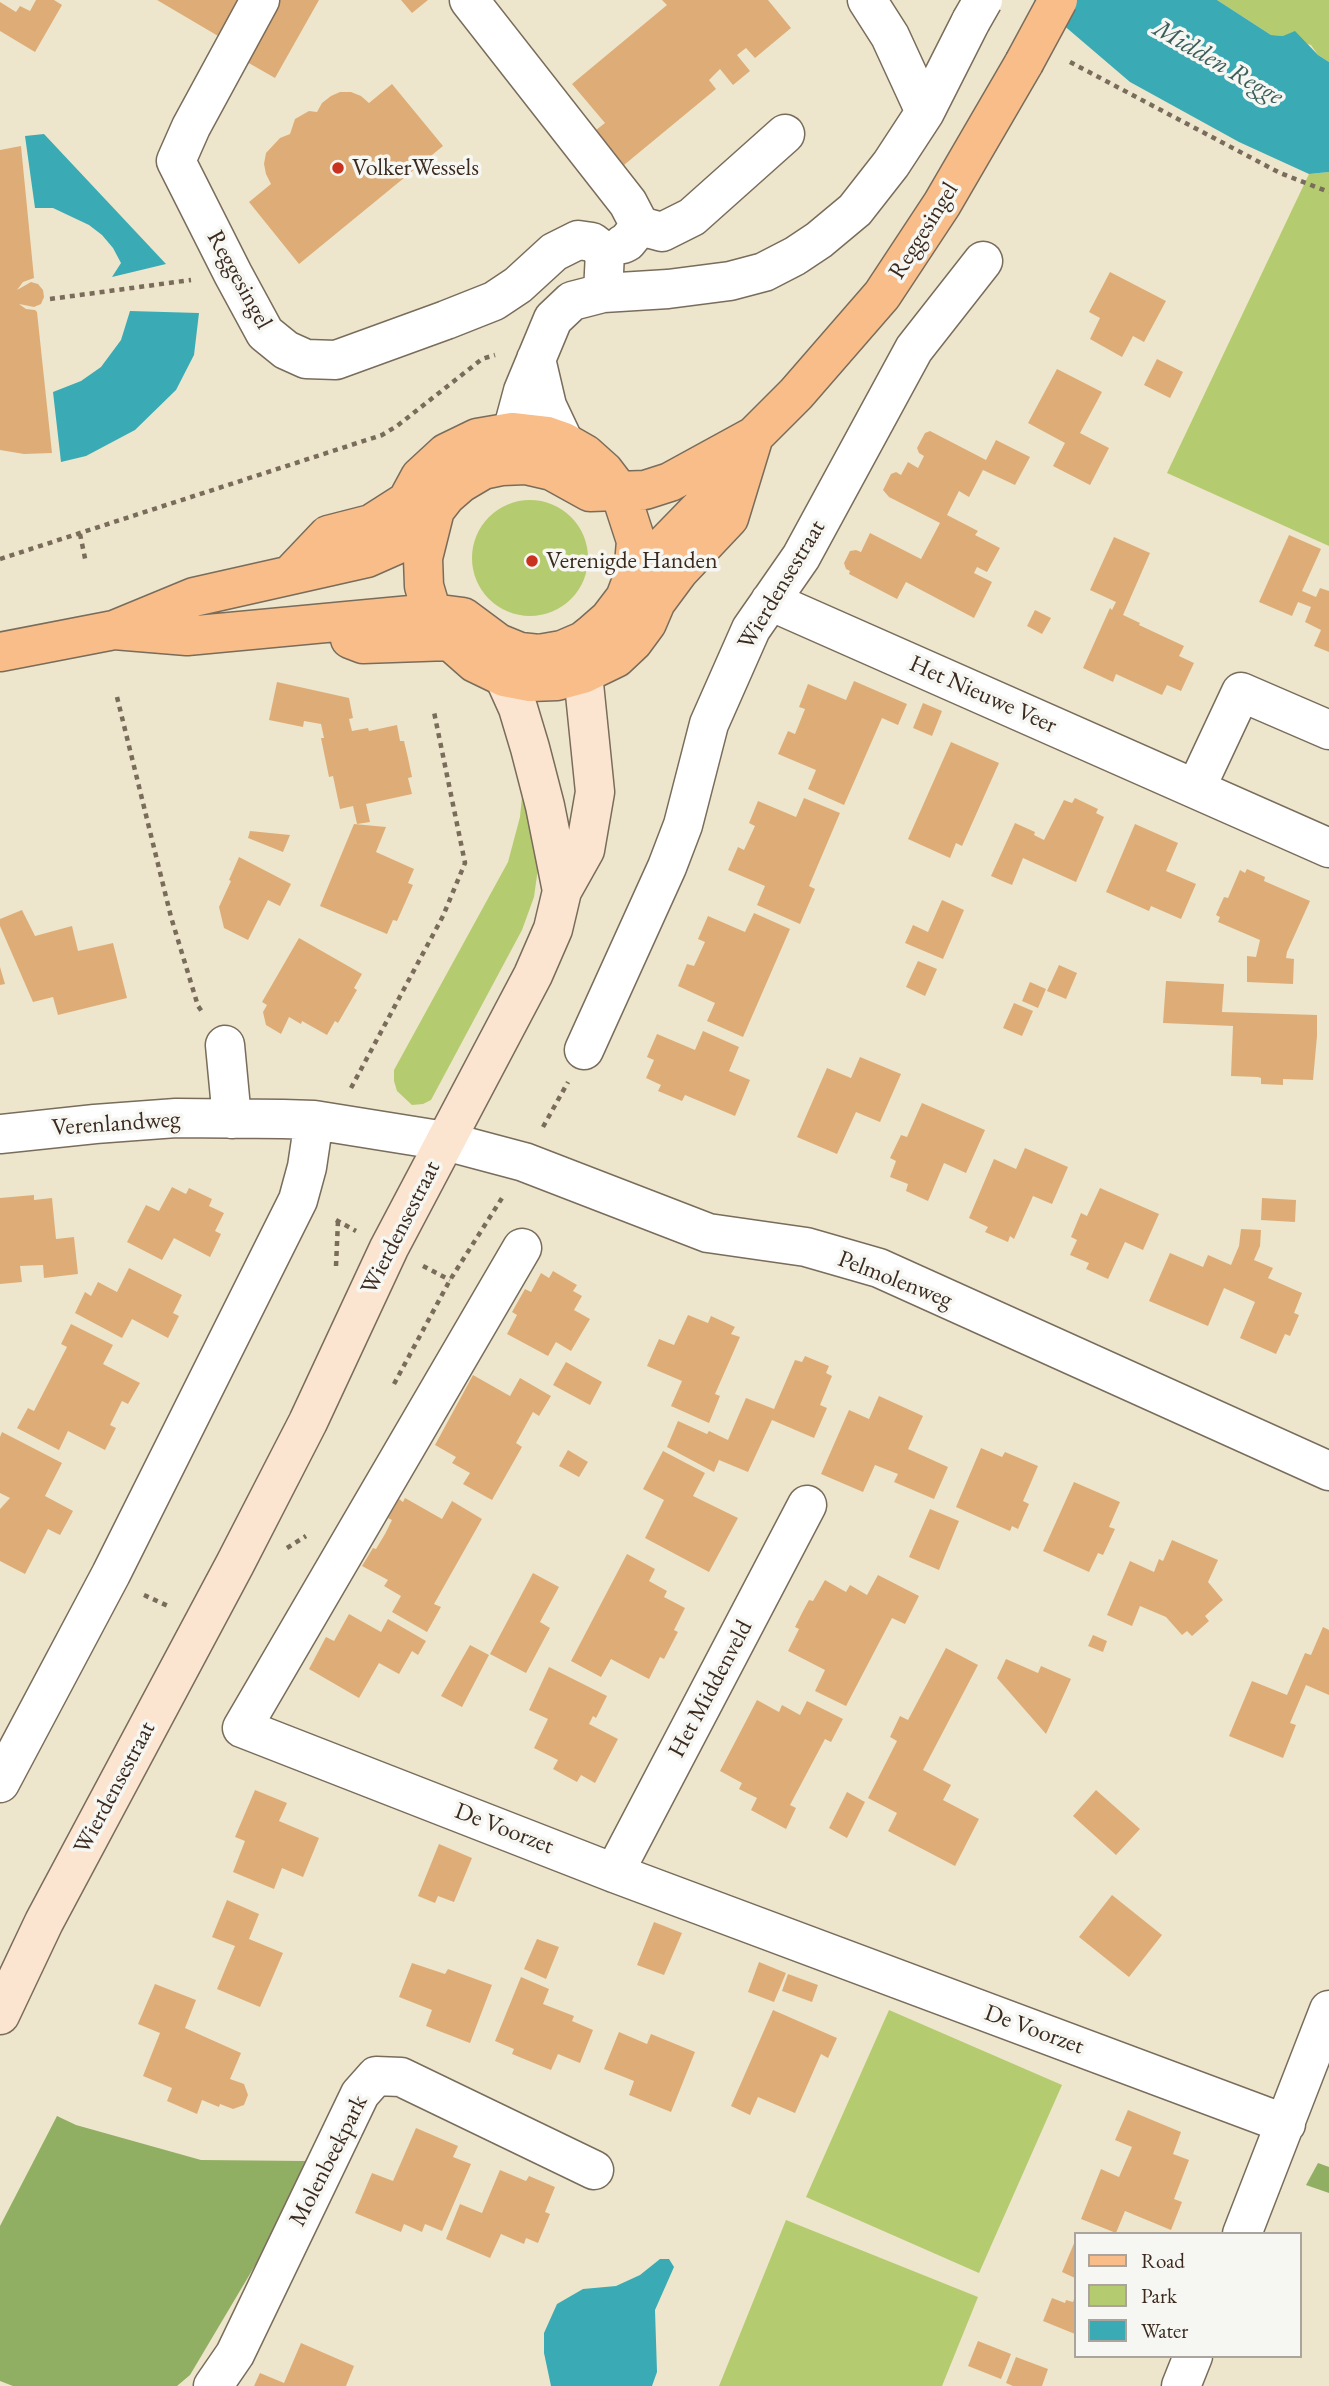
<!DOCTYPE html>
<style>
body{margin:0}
#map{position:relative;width:1329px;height:2386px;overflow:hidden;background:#ede6cc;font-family:"EB Garamond",serif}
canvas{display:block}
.legend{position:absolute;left:1074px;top:2232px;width:228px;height:126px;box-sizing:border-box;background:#f6f6f2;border:2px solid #aba49d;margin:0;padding:9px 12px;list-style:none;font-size:21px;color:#3b2a1e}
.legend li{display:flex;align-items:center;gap:14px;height:35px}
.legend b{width:35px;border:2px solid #aba49d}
</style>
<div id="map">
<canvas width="1329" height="2386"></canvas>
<ul class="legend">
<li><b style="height:9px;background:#f8bd89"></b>Road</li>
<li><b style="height:19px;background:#b5cb6f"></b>Park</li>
<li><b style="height:19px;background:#3aabb5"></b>Water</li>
</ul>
</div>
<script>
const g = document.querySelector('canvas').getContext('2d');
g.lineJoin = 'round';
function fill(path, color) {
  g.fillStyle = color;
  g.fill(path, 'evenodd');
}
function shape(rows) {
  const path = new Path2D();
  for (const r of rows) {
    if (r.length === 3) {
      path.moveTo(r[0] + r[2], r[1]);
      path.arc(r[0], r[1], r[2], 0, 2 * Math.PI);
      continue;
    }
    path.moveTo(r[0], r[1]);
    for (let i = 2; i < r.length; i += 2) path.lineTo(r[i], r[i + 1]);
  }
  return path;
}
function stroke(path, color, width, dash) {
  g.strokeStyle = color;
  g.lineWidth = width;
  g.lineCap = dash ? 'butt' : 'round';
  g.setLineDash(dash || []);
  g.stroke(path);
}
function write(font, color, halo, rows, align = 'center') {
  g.font = font + ' "EB Garamond",serif';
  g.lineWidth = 7;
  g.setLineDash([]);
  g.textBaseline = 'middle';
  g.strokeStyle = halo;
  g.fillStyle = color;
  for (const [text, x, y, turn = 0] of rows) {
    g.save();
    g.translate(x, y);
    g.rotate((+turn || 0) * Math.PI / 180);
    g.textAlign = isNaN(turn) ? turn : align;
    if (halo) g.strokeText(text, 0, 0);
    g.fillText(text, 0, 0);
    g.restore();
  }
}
fill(shape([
 [1217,0,1329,0,1329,62,1318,55,1311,45,1283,36,1271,35],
 [1329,172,1329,546,1167,473,1309,174],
 [530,558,58],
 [525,766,540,854,534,897,522,930,431,1100,423,1104,412,1105,397,1091,394,1081,394,1070,508,862,520,817],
 [889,2010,1062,2085,979,2273,806,2197],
 [786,2220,978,2297,942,2386,719,2386]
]), '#b5cb6f');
fill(shape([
 [57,2116,76,2125,201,2160,306,2161,266,2247,190,2375,177,2386,13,2386,0,2381,0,2226],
 [1318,2163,1329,2167,1329,2193,1306,2185]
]), '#90af62');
fill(shape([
 [1034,0,1217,0,1271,35,1283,36,1295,31,1318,55,1329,62,1329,172,1309,174,1239,142,1130,82],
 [44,134,166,264,112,277,121,263,113,248,102,235,89,225,53,208,35,208,25,136],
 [130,311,199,313,194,355,176,390,135,430,86,456,61,462,53,392,81,381,101,367,121,340],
 [660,2259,669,2259,674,2267,655,2310,657,2372,652,2386,551,2386,544,2353,544,2333,557,2304,583,2289,616,2286,640,2275]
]), '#3aabb5');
fill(shape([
 [36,0,54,0,62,5,35,52,0,31,0,2,16,12,20,6,30,11],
 [157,0,319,0,275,78,247,62,247,53],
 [401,0,428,0,412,13],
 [662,0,768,0,791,28,755,58,746,48,737,55,750,71,733,85,720,69,709,80,716,89,624,165,596,130,605,123,572,84,667,5],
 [392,84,443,146,299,264,249,202,271,184,266,174,264,164,266,153,280,138,290,134,295,119,309,111,317,112,322,103,331,96,340,92,351,92,361,96,369,103],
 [21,146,34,278,23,282,17,290,31,282,38,284,43,290,44,297,41,304,34,307,19,304,26,309,35,310,37,312,52,453,24,454,0,450,0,150],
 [1110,272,1166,301,1144,342,1133,336,1122,357,1090,339,1100,318,1089,312],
 [1157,359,1183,372,1170,398,1144,385],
 [1057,369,1102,392,1080,433,1109,448,1090,485,1053,466,1065,443,1028,423],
 [930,431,986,460,996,440,1030,457,1015,485,983,470,969,497,959,491,947,515,978,531,975,535,1000,548,987,572,977,567,974,573,992,582,974,618,906,582,897,599,849,574,850,571,846,569,844,563,850,551,856,550,861,552,870,533,921,559,940,523,889,497,883,490,891,474,896,472,901,475,908,462,918,468,924,456,919,453,917,448,925,433],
 [1289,535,1321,549,1302,591,1316,597,1320,588,1329,591,1329,652,1314,646,1321,630,1305,622,1311,607,1298,602,1292,616,1259,602],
 [1114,537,1150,553,1123,615,1140,623,1139,625,1184,646,1179,656,1194,663,1181,691,1167,685,1162,695,1116,674,1113,682,1083,668,1110,608,1112,610,1116,602,1090,590],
 [1035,610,1051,618,1042,634,1027,626],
 [854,681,907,704,898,725,882,718,844,805,808,789,816,770,778,754,788,731,795,734,805,709,799,707,808,684,846,700],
 [277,682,349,698,353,718,349,719,352,731,368,728,369,731,397,725,400,741,404,741,408,758,412,777,408,778,412,794,366,804,370,822,357,824,353,806,340,809,333,776,329,777,321,738,324,738,321,724,304,721,303,727,269,720],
 [923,703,942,711,932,736,913,728],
 [951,742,999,763,962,846,956,843,950,858,908,839],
 [804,798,840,813,809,886,815,889,800,924,757,905,765,886,728,870,738,847,744,850,755,826,749,823,758,801,796,817],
 [1075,798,1098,809,1096,813,1104,817,1076,882,1023,858,1012,885,991,876,1015,823,1035,832,1034,835,1044,840,1064,800,1072,803],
 [354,824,386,827,376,852,414,869,408,883,413,885,397,921,393,920,387,934,320,906],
 [1135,824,1178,843,1166,871,1196,884,1181,919,1151,906,1149,911,1106,892],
 [250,831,290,835,283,852,248,838],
 [239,857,291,884,280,906,268,900,248,940,224,928,219,907,231,881,229,880],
 [1247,869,1265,877,1264,881,1310,901,1287,952,1286,958,1294,959,1293,984,1247,982,1247,956,1256,957,1260,940,1218,922,1220,917,1216,915,1224,897,1228,898,1240,870,1245,873],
 [942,900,964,910,943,959,905,943,913,925,928,932],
 [22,910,35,936,72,926,78,951,113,943,127,998,58,1015,53,997,33,1002,0,926,0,919],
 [754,913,790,929,743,1037,707,1021,715,1003,678,986,687,964,694,966,705,942,698,939,708,916,745,932],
 [299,938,362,974,354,988,357,990,338,1023,335,1021,327,1035,302,1021,301,1024,289,1017,281,1034,266,1025,263,1012,267,1005,262,1002],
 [918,961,937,969,925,996,906,987],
 [1059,965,1077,973,1066,999,1047,991],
 [0,967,5,984,0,985],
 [1166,981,1224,984,1222,1012,1317,1015,1317,1036,1313,1080,1283,1079,1283,1085,1261,1084,1261,1078,1258,1077,1231,1076,1233,1026,1163,1023],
 [1030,982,1046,989,1038,1008,1022,1001],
 [1014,1003,1033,1011,1022,1036,1003,1028],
 [703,1031,739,1047,729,1071,750,1080,735,1116,685,1095,682,1101,658,1091,661,1085,646,1078,654,1060,647,1057,657,1034,695,1050],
 [860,1057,901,1074,880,1122,856,1112,837,1154,797,1137,827,1068,851,1078],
 [922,1103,985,1130,966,1173,944,1163,928,1201,906,1191,908,1184,890,1177,896,1161,890,1158,901,1135,907,1137],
 [1025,1148,1068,1167,1052,1204,1033,1196,1014,1239,1010,1236,1008,1242,985,1232,988,1227,969,1218,994,1159,1016,1169],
 [172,1187,186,1194,189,1188,212,1199,209,1206,224,1213,215,1231,221,1234,210,1257,174,1238,162,1260,127,1242,146,1205,159,1211],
 [1100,1188,1159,1214,1143,1250,1125,1242,1108,1279,1086,1269,1089,1263,1070,1255,1077,1240,1071,1237,1081,1213,1087,1216],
 [34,1195,34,1200,52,1198,56,1239,74,1237,78,1274,44,1278,43,1265,20,1266,22,1282,0,1284,0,1198],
 [1262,1198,1296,1200,1295,1222,1261,1220],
 [1241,1229,1261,1230,1260,1246,1254,1260,1273,1268,1268,1278,1302,1293,1294,1313,1299,1315,1290,1336,1285,1334,1276,1354,1240,1338,1255,1302,1224,1288,1208,1326,1149,1301,1170,1253,1203,1267,1208,1255,1231,1265,1239,1246],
 [129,1268,182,1295,173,1313,179,1316,168,1338,132,1319,122,1338,75,1313,85,1292,91,1296,98,1282,117,1292],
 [553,1271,577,1285,573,1291,582,1296,574,1310,590,1319,571,1351,556,1342,548,1356,507,1334,517,1315,512,1312,525,1289,531,1292,541,1273,549,1278],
 [688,1315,708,1323,711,1316,735,1327,731,1334,740,1337,715,1394,720,1396,709,1423,671,1406,682,1381,647,1366,659,1339,674,1345],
 [71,1324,113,1345,103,1364,140,1383,128,1404,122,1401,110,1425,116,1428,105,1450,68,1431,59,1450,17,1428,28,1408,34,1411,67,1347,61,1344],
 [805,1356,829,1366,826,1373,832,1376,820,1405,827,1408,814,1438,772,1420,748,1472,719,1460,714,1472,667,1447,678,1421,707,1434,709,1431,728,1440,746,1398,774,1409,795,1360,802,1362],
 [566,1362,602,1382,590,1405,553,1385],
 [473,1375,510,1396,520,1378,551,1396,539,1416,533,1412,516,1443,522,1447,492,1500,463,1484,470,1473,452,1463,456,1457,435,1445],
 [879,1396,923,1416,908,1449,948,1467,934,1499,894,1482,898,1474,875,1465,863,1492,821,1474,849,1410,869,1419],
 [2,1432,62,1463,45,1496,73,1511,60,1535,48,1529,25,1574,0,1561,0,1509,10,1498,0,1493,0,1437],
 [981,1448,1002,1457,1005,1452,1038,1466,1023,1501,1029,1504,1018,1529,1012,1526,1010,1531,956,1507],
 [568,1450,588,1462,579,1477,559,1466],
 [663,1451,705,1473,693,1496,738,1518,709,1572,645,1538,664,1500,643,1489],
 [1074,1482,1120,1502,1109,1527,1115,1529,1103,1555,1098,1553,1089,1572,1043,1551],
 [405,1498,442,1519,452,1501,482,1519,434,1604,441,1607,427,1632,392,1612,401,1596,384,1586,388,1580,362,1566,373,1548,376,1549,385,1534,392,1520,388,1518,399,1499,403,1502],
 [930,1509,959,1521,939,1570,909,1557],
 [1172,1540,1218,1560,1208,1582,1223,1600,1205,1616,1209,1621,1192,1636,1187,1631,1182,1635,1166,1617,1140,1606,1132,1626,1107,1615,1130,1561,1154,1572,1159,1559,1163,1561],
 [627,1554,655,1569,649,1581,667,1591,664,1597,685,1608,674,1630,678,1632,664,1659,660,1657,649,1679,611,1659,601,1677,571,1661],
 [533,1573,559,1587,540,1622,550,1628,526,1673,490,1654],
 [878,1575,919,1596,905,1624,892,1618,846,1706,815,1691,825,1670,788,1651,799,1629,795,1627,802,1613,809,1600,813,1601,825,1580,846,1592,850,1585,867,1595],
 [349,1614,381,1632,388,1619,426,1641,418,1655,412,1651,399,1674,379,1663,359,1698,309,1669,326,1637,334,1641],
 [1323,1627,1329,1630,1329,1695,1306,1685,1290,1723,1296,1725,1283,1758,1229,1736,1252,1681,1287,1695,1305,1653,1311,1655],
 [1093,1635,1107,1641,1103,1652,1088,1646],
 [470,1645,489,1655,462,1707,441,1696],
 [946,1648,978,1665,923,1770,951,1785,943,1800,979,1819,955,1866,888,1831,897,1813,868,1798,897,1741,890,1737,900,1716,908,1720],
 [1006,1659,1038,1673,1041,1666,1071,1679,1046,1734,997,1678],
 [549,1667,607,1696,596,1718,593,1716,589,1724,618,1739,595,1783,581,1775,577,1782,553,1769,558,1760,534,1748,548,1719,529,1710],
 [757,1700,779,1712,782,1705,800,1715,807,1701,843,1719,831,1742,825,1739,790,1805,796,1808,786,1829,751,1810,757,1798,739,1789,742,1783,720,1771],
 [255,1790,287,1803,279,1821,319,1838,303,1877,282,1868,274,1889,233,1872,245,1841,235,1837],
 [1096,1790,1140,1829,1116,1855,1073,1816],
 [847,1792,865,1802,847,1838,829,1828],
 [439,1844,472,1858,454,1902,438,1896,435,1903,418,1896],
 [1112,1895,1162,1935,1129,1977,1079,1937],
 [227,1900,259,1914,249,1939,283,1953,260,2007,217,1989,235,1946,212,1937],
 [654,1922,682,1933,664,1975,637,1965],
 [537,1939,559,1947,546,1979,524,1969],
 [759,1962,786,1973,774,2002,748,1992],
 [412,1963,445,1974,448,1969,492,1985,470,2043,426,2026,432,2010,399,1997],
 [788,1974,818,1985,812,2002,782,1991],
 [521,1977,549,1989,543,2004,574,2016,572,2021,593,2030,580,2063,558,2054,551,2070,512,2054,514,2049,495,2041],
 [155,1984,196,2000,185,2028,241,2053,230,2079,244,2084,248,2095,244,2105,233,2109,220,2104,219,2107,202,2100,197,2114,167,2101,172,2088,143,2076,160,2033,138,2024],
 [773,2010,837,2038,828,2058,821,2054,795,2113,758,2097,750,2115,731,2106],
 [619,2032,647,2044,651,2034,695,2052,671,2112,629,2095,634,2081,604,2069],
 [1128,2110,1181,2132,1173,2154,1189,2160,1174,2199,1182,2202,1171,2230,1125,2211,1116,2233,1081,2219,1101,2169,1119,2177,1132,2147,1115,2140],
 [416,2128,458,2146,453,2157,471,2164,442,2231,425,2224,422,2232,404,2224,401,2232,355,2213,372,2173,393,2181],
 [500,2170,526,2181,529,2176,555,2187,545,2212,550,2214,538,2243,526,2238,524,2244,501,2234,490,2258,446,2239,460,2204,482,2213],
 [1075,2241,1075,2278,1062,2272],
 [1075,2296,1075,2334,1043,2321,1052,2298,1065,2303,1066,2300,1073,2302],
 [978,2341,1011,2354,1001,2379,968,2366],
 [301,2343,354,2366,346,2386,254,2386,260,2373,284,2383],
 [1016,2357,1048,2369,1042,2386,1013,2386,1006,2383]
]), '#dead77');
const street = shape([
 [260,0,191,127,176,161,233,274,265,333,286,350,306,359,336,360,446,320,494,301,518,285,554,252,578,240,592,242,605,252,603,293],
 [469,0,628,203,640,226],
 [867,0,890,36,925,112],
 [623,244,627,242,640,226,662,232,692,217,785,134],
 [536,359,547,406,564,442],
 [512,432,523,391,553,319,572,301,603,293,668,289,730,281,764,272,795,256,819,240,855,210,891,164,925,112,971,21],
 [770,601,1329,848],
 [1196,788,1241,692,1329,730],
 [225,1045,232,1119],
 [584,1050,667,867,683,825,709,724,751,629,801,557,914,349,983,261],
 [0,1134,95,1124,176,1118,283,1119,314,1120,445,1141,524,1162,708,1233,806,1247,879,1268,1329,1471],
 [522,1248,242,1728,614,1873,1286,2124],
 [0,1783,111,1574,298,1200,307,1167,314,1120],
 [614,1873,807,1505],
 [1242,2234,1329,2010],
 [213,2386,235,2354,360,2094,376,2076,401,2077,594,2170],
 [1181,2386,1193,2356]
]);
const secondary = shape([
 [504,677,518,708,530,748,545,806,562,891],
 [0,2015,44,1922,235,1564,308,1422,389,1248,533,975,553,929,562,891,585,850,595,792,583,674]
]);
const primary = shape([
 [754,436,729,518,679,571,656,602,647,623,633,642,616,658,583,674,557,681,530,682,504,677,475,663,450,641,440,628,432,613,424,586,423,558,435,510,446,496,461,483,483,470,502,466,526,465,552,471,590,492,645,490,670,482,754,436],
 [633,577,713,495,754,436,796,394,882,295,942,204,1024,63],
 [114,630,187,636,432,613,463,617,498,643,520,652,539,654,562,650,583,641,593,633,609,619,625,598,633,577,636,541,620,492,604,471,585,454,564,442,547,436,512,432,477,438,446,453,420,477,407,501,371,524,328,535,290,575],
 [350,639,363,644,450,641],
 [0,652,114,630,194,597,367,558,428,531]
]);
stroke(street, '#796c5b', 41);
stroke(secondary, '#796c5b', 41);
stroke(primary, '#796c5b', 41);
stroke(shape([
 [1070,62,1280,173,1329,192],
 [50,299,191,280],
 [80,534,86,563],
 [0,559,382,435,397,426,482,359,495,355],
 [117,697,171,917,198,1006,203,1013],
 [351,1088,443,916,465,863,434,712],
 [543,1127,568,1082],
 [336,1220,356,1231],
 [336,1266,338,1221],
 [423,1266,450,1280],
 [394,1384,450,1280,502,1198],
 [287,1548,306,1536],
 [144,1595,168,1606]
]), '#796c5b', 4.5, [5, 5]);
stroke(street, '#fff', 38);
stroke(secondary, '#fce5d0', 38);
stroke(primary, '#f8bd89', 38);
const streetBridge = shape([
 [971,21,983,0]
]);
const primaryBridge = shape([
 [1024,63,1058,0]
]);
stroke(streetBridge, '#796c5b', 41, []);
stroke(primaryBridge, '#796c5b', 41, []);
stroke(streetBridge, '#fff', 38);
stroke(primaryBridge, '#f8bd89', 38);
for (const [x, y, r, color] of [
 [338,168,7,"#c8321e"],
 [532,561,7,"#c8321e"]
]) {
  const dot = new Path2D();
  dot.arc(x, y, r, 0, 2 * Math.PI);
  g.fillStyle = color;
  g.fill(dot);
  stroke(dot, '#f6f6f2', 2.5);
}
write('24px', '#3b2a1e', '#f6f6f2', [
 ["VolkerWessels",352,168],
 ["Verenigde Handen",546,561]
], 'left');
write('24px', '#3b2a1e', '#f6f6f2', [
 ["Reggesingel",924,231,-58],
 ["Reggesingel",239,280,61],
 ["Wierdensestraat",782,585,-59],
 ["Het Nieuwe Veer",983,695,24],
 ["Verenlandweg",116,1124,-4],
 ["Wierdensestraat",401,1228,-63],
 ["Pelmolenweg",895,1280,21],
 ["Het Middenveld",711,1689,-62],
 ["Wierdensestraat",115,1788,-62],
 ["De Voorzet",504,1829,21],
 ["De Voorzet",1034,2030,20],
 ["Molenbeekpark",329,2161,-63]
]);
write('italic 26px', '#3b5e5a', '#f6f6f2', [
 ["Midden Regge",1218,63,30]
]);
</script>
